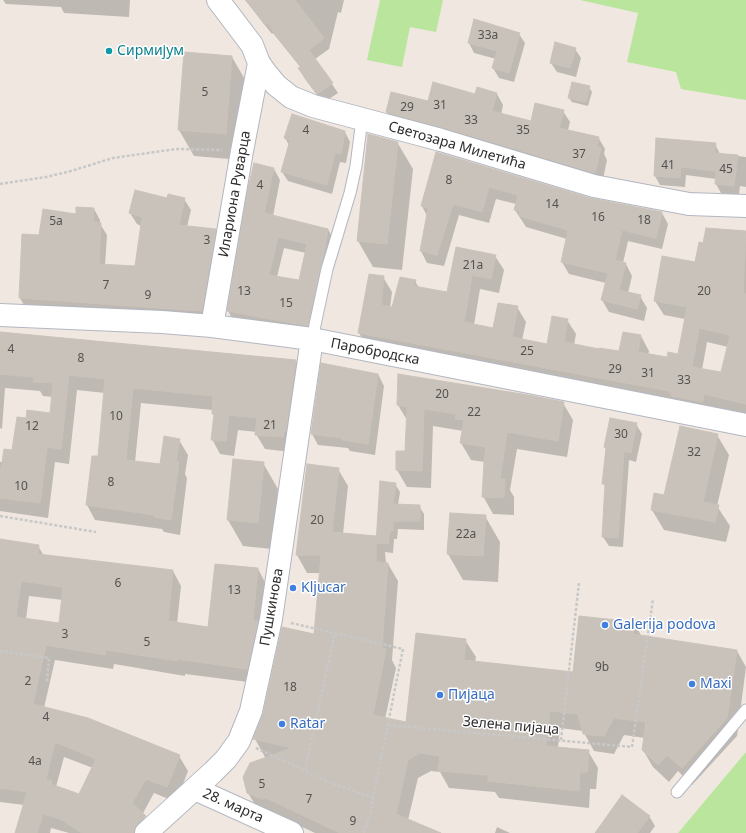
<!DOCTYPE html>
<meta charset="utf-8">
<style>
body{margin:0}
canvas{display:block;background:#efe7e0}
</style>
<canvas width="746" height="833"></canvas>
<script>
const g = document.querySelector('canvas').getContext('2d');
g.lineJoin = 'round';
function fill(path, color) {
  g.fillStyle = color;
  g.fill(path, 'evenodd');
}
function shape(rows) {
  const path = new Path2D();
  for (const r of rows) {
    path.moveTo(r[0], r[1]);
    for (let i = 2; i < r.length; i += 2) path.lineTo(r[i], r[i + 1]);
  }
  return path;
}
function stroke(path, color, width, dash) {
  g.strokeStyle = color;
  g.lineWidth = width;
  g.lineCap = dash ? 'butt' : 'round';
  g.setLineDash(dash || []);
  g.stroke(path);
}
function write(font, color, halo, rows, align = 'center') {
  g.font = font + ' "Noto Sans",sans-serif';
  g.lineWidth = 3;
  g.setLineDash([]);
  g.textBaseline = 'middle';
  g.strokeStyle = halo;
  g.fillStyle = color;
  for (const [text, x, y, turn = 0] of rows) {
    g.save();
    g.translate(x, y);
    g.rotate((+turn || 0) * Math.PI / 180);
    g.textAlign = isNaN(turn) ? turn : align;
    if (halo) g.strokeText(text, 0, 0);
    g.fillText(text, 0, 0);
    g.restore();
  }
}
fill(shape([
 [380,0,443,0,436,32,410,27,402,67,367,60],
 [580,0,746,0,746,100,681,89,676,72,627,62,638,13],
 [746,752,746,833,678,833]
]), '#bae59c');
fill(shape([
 [3,0,130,0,129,17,64,13,61,7,6,4],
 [245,0,344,0,341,13,338,12,329,49,315,59,338,93,323,103,305,79,299,69,301,68,273,33,272,34],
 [475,20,519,34,525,43,514,82,499,78,493,68,496,59,474,53,469,43],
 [575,49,581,58,576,77,557,72,551,63],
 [232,57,247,83,241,160,194,156,179,130],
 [589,87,592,92,588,106,572,102,569,98],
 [392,93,429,103,476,95,497,94,503,105,501,115,531,122,563,111,570,122,568,130,598,137,605,149,604,154,607,160,602,184,394,124,387,112],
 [345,132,350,142,346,163,340,162,332,194,288,181,282,172,289,145,285,138],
 [397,142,413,169,402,270,373,267,358,241],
 [715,144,720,154,746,157,746,187,740,186,739,195,721,193,716,184,716,179,686,175,685,187,660,185,655,176],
 [437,153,590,199,662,213,668,224,662,249,628,241,623,263,626,264,632,276,628,293,640,296,647,308,644,321,609,312,602,300,606,283,569,274,562,262,567,239,526,227,515,210,516,204,496,199,489,223,459,215,444,266,427,263,421,251,427,216,422,206],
 [274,169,280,180,273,216,328,229,334,241,314,337,235,323,228,311],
 [284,248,306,253,300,282,277,277],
 [168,199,184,199,191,210,187,227,215,230,222,241,208,322,26,309,20,298,40,236,77,216,94,209,100,220,100,224,107,235,105,265,135,267,141,226,137,224,130,213],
 [707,229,746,232,746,416,367,347,359,333,383,277,392,292,390,308,392,308,415,281,419,288,448,293,495,256,504,270,499,293,480,289,474,325,494,329,517,307,526,322,522,340,548,345,567,320,576,334,574,345,620,352,641,336,649,351,648,355,667,358,679,355,685,319,664,315,655,301,696,264,704,244],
 [707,342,728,347,722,374,702,370],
 [0,333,296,361,304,376,291,452,265,449,256,434,257,432,238,430,234,456,220,454,212,439,215,417,213,413,213,410,141,403,135,462,160,466,179,440,188,455,185,474,187,478,180,535,164,532,162,529,95,520,87,505,93,457,99,457,105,393,77,390,69,464,55,462,48,518,0,511,0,462,3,462,13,451,27,419,51,415,53,397,43,396,40,391,5,388,2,429,0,428],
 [378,374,384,386,375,455,350,451,348,448,318,445,312,434],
 [563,403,573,420,567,457,517,449,510,490,514,497,514,515,493,514,483,496,485,462,471,460,461,443,463,431,433,426,431,488,407,487,397,470,406,452,407,420,398,405],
 [636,424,642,434,636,462,629,460,623,547,609,546,603,537,606,488,604,484,607,450,605,447],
 [717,435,729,455,717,506,730,526,726,542,664,530,652,510],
 [234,460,263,463,278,489,272,549,243,546,228,520],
 [308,465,338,469,348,486,343,534,376,537,378,540,395,484,400,492,398,505,419,506,424,514,424,530,398,529,397,539,394,539,393,553,385,552,386,563,388,564,398,581,392,660,396,668,385,719,406,723,465,640,476,657,475,662,574,673,634,623,642,637,737,651,746,667,737,736,692,785,678,771,669,782,653,767,643,750,645,738,624,735,614,754,594,751,583,731,560,728,558,748,588,751,598,768,596,789,590,789,589,808,499,798,495,792,449,788,440,772,431,771,418,778,408,820,438,833,315,833,277,815,259,811,248,793,268,758,265,757,255,739,315,635,320,573,307,573,297,555],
 [485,516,500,542,498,582,463,580,448,554],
 [0,540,38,546,44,556,173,571,181,586,177,624,209,628,258,569,266,584,256,683,185,674,185,676,114,664,113,669,55,660,44,708,179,756,188,771,176,802,154,793,142,815,153,832,152,833,69,833,51,828,50,833,16,833,24,805,0,802],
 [29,596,63,600,60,624,26,619],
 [64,757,93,768,80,795,56,787],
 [649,816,655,826,650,833,600,833],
 [497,827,510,833,495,833]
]), '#0003');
const building = shape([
 [246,0,295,0,324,38,309,50,333,83,317,94,298,68,301,67,267,23,265,25,246,0],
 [474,19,520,33,509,73,492,68,497,51,468,43,474,19],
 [555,42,576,48,570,68,550,63,555,42],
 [184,52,232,56,226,134,178,130,184,52],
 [433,82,475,94,477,87,497,93,492,111,531,121,535,103,564,110,559,128,599,137,597,147,601,148,595,173,445,128,386,112,391,92,428,101,433,82],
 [572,82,590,86,586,102,568,98,572,82],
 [292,114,345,131,341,154,335,153,327,185,281,172,290,140,284,138,292,114],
 [368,134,398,142,387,244,357,241,368,134],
 [656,138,716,143,715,153,738,155,734,186,715,184,716,171,681,167,680,178,654,176,656,138],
 [436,152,590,198,662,212,656,238,622,230,615,260,626,263,619,290,641,295,637,309,601,300,608,273,561,262,568,230,519,216,520,211,514,210,518,195,489,187,482,212,453,204,437,255,420,251,428,208,421,206,436,152],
 [254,163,274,168,264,213,328,229,323,258,308,326,227,311,247,193,254,163],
 [278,237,307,244,299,280,269,275,278,237],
 [135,190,167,198,168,194,185,198,179,225,216,229,202,311,19,298,22,234,39,235,43,209,76,214,76,207,94,208,93,222,101,223,99,264,135,266,142,217,129,213,135,190],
 [706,228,746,231,743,294,746,294,746,404,704,394,703,402,671,396,672,393,669,393,669,391,358,333,369,274,384,276,381,305,392,307,400,277,416,280,414,286,447,292,456,247,496,255,491,279,472,275,464,322,493,328,498,303,518,306,512,337,547,344,552,316,568,319,564,342,599,349,599,348,619,351,623,332,641,335,638,352,667,357,668,352,678,354,687,307,654,301,662,256,695,262,699,242,703,243,706,228],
 [699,328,730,335,721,372,692,367,699,328],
 [0,332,296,360,286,431,284,431,283,437,255,435,257,418,229,415,226,441,211,440,214,414,212,414,213,396,133,388,126,460,160,464,164,436,180,439,176,461,179,462,171,520,154,517,154,515,86,505,92,456,98,456,105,379,69,375,61,449,47,447,40,503,0,498,0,476,4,449,12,450,17,417,26,418,27,410,50,413,53,383,33,382,34,377,0,374,0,332],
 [321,363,378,374,368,444,342,440,342,438,311,434,321,363],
 [398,374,528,395,564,402,558,441,507,432,500,479,505,479,504,498,482,497,484,462,486,447,460,443,464,420,455,419,456,414,424,409,422,471,396,470,396,451,405,451,407,407,397,405,398,374],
 [610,418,637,423,631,453,624,451,618,538,602,537,605,484,602,484,606,448,604,447,610,418],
 [680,426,718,434,703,502,719,505,715,522,651,510,654,493,664,495,680,426],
 [233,459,264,462,258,523,227,520,233,459],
 [307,464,339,468,332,532,376,536,376,562,388,563,382,648,386,649,373,715,406,722,416,633,466,639,464,660,573,672,579,616,635,622,633,634,737,650,727,718,682,768,667,755,658,765,642,750,646,722,614,718,604,736,583,734,578,714,550,711,546,746,589,750,587,772,580,772,579,791,488,781,488,775,438,771,440,756,420,753,408,760,396,814,441,833,340,833,266,798,262,799,247,793,243,777,250,763,292,748,253,739,263,714,282,627,314,634,321,555,296,555,307,464],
 [380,481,396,483,393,504,420,505,420,521,393,521,393,531,390,531,388,544,376,543,380,481],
 [450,513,486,515,483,556,447,554,450,513],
 [0,539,39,545,38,554,173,570,168,621,208,627,215,564,258,568,253,620,258,622,247,669,177,659,177,661,106,650,105,655,46,645,33,704,88,718,180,755,167,787,146,779,132,803,146,816,137,824,134,829,134,833,82,833,60,819,43,814,37,833,15,833,27,792,0,788,0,539],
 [21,581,63,587,59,623,16,617,21,581],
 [55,742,96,759,79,794,51,784,52,781,46,779,55,742],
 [622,795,650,816,637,833,595,833,622,795]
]);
fill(building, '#c8c2bb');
stroke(building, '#cbc3b9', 1);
const lane = shape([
 [312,339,327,269,350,193,356,166,362,119],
 [677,792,746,710]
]);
const street = shape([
 [218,0,252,45,259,63,266,73,276,85,291,97,313,106,441,140,594,186,689,204,746,206],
 [0,315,162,322,212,326,312,339,746,425],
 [212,326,242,151,259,63],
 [195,789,292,833],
 [146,833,213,772,226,759,239,741,251,711,271,619,312,339]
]);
stroke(lane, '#b3b7c1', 13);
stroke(street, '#b3b7c1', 24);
stroke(shape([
 [0,184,46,177,71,171,113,158,176,149,222,150],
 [0,516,96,532],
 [291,623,403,649,373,798,370,817,363,833],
 [0,651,49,658,47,682],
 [388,725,632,747,653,599],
 [561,740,579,583],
 [256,748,329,782,373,798],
 [305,770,335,633]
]), '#c8c8c8', 2.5, [3, 2]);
stroke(lane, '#fff', 11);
stroke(street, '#fff', 22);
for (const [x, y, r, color] of [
 [109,51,4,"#0f9aa8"],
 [293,588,4,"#3f7fe0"],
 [605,625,4,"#3f7fe0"],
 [692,684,4,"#3f7fe0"],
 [440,695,4,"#3f7fe0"],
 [282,724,4,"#3f7fe0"]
]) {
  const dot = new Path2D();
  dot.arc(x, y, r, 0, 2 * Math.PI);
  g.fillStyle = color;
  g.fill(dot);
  stroke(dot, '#fff', 1.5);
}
write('12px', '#545250', null, [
 ["33a",488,36],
 ["5",205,93],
 ["31",440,106],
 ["29",407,108],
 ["33",471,121],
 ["4",306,131],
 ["35",523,131],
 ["37",579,155],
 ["41",668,166],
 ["45",726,170],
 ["8",449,181],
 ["4",260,186],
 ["14",552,205],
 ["16",598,218],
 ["18",644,221],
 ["5a",56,222],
 ["3",207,241],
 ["21a",473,266],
 ["7",106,286],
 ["13",244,292],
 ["20",704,292],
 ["9",148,296],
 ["15",286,304],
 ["4",11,350],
 ["25",527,352],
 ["8",81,359],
 ["29",615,370],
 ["31",648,374],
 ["33",684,381],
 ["20",442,395],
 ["22",474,413],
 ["10",116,417],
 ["21",270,426],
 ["12",32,427],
 ["30",621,435],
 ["32",694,453],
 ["8",111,483],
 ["10",21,487],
 ["20",317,521],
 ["22a",466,535],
 ["6",118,584],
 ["13",234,591],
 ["3",65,635],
 ["5",147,643],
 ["9b",602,668],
 ["2",28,682],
 ["18",290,688],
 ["4",46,718],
 ["4a",35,762],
 ["5",262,785],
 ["7",309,800],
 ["9",353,822]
]);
write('14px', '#0d838f', '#fff', [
 ["Сирмијум",117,51]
], 'left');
write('14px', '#2d2d2d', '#fff', [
 ["Светозара Милетића",457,146,16],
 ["Илариона Руварца",235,194,-80],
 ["Паробродска",375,352,11],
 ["Пушкинова",272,607,-80],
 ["Зелена пијаца",511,726,5],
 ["28. марта",233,806,24]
]);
write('14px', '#366cbe', '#fff', [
 ["Kljucar",301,588],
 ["Galerija podova",613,625],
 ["Maxi",700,684],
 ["Пијаца",448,695],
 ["Ratar",290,724]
], 'left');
</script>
